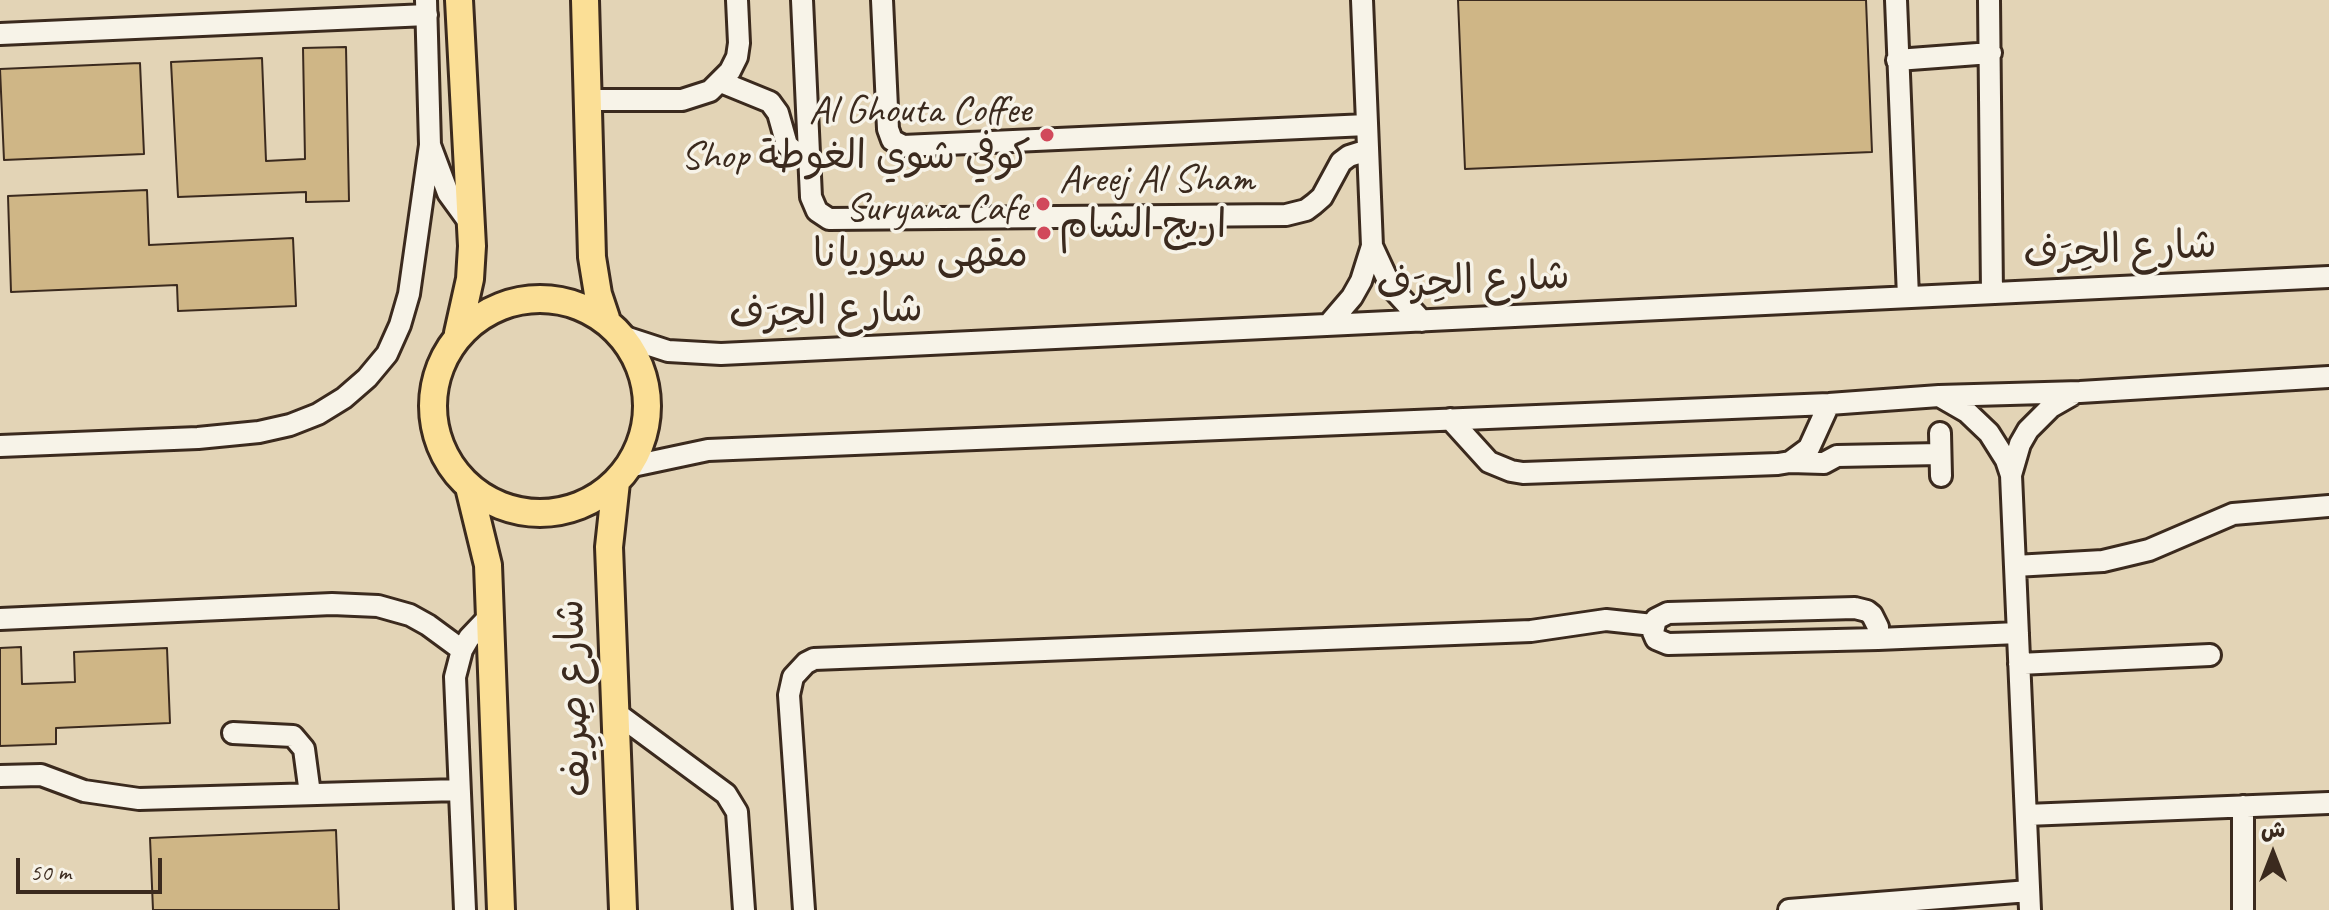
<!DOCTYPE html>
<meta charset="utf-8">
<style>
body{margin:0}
#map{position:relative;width:2329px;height:910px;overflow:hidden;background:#ebe1cb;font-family:Caveat,"Playpen Sans Arabic",sans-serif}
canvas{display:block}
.north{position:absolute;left:2233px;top:814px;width:80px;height:80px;-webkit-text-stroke:6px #f7f3e8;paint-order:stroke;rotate:0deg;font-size:22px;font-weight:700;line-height:32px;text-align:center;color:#3b2a1e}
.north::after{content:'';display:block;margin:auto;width:28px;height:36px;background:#3b2a1e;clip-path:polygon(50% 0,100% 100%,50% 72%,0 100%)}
.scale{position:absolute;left:16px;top:858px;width:146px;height:36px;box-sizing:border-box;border:4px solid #3b2a1e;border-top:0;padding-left:10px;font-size:24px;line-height:28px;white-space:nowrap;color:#3b2a1e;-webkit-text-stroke:6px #f7f3e8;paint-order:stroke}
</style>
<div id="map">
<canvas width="2329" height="910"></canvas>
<div class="north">ش</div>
<div class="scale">50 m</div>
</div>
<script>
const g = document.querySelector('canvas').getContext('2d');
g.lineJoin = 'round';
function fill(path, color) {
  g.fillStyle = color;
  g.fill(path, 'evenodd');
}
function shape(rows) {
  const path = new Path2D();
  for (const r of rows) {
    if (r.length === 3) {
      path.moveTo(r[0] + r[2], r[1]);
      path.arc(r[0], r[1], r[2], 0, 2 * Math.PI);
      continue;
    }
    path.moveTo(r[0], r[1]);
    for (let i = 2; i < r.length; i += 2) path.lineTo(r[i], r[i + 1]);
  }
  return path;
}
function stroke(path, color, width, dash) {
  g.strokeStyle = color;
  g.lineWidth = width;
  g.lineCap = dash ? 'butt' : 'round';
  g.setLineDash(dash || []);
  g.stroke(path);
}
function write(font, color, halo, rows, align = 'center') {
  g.font = font + ' Caveat,"Playpen Sans Arabic",sans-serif';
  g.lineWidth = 7;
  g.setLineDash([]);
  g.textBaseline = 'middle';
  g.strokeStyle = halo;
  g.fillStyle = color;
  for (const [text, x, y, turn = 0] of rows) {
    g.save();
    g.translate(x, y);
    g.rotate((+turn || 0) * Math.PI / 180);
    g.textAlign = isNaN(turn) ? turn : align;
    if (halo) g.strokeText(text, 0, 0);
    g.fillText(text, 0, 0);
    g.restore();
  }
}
fill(shape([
 [0,0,2329,0,2329,910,0,910]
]), '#e3d4b6');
const building = shape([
 [1458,0,1866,0,1872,152,1465,169,1458,0],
 [346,47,349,201,306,202,306,192,178,197,171,62,262,58,266,161,305,159,303,48,346,47],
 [140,63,144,154,4,160,0,69,140,63],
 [147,190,149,245,293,238,296,306,178,311,177,285,11,292,8,196,147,190],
 [21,647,22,684,75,682,74,652,167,648,170,723,56,728,56,744,0,746,0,648,21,647],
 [336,830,339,910,153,910,150,838,336,830]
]);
fill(building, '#cfb686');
stroke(building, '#3b2a1e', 2);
const minor = shape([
 [426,0,430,145,448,193,472,226],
 [802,0,811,197,817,211,829,219,1286,215,1306,210,1314,204,1322,197,1341,162,1349,156,1368,150],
 [882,0,888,129,892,140,903,146,1367,125],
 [1362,0,1372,246,1391,287,1422,321],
 [1896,0,1908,297],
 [1989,0,1992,293],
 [0,34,427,15],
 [1897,60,1991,53],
 [721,82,770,102,778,113,787,145,797,154,809,156],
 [588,100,682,100,710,91,730,71,737,57,739,43,737,0],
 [1328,325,1352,297,1361,281,1372,246],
 [622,336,668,351,721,354,2329,277],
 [1941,397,1967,412,1989,433,2006,460,2011,475],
 [1450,419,1489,462,1511,471,1523,473,1778,464,1790,462,1809,448,1829,404],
 [1940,433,1941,476],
 [0,446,198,438,259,432,290,425,318,414,344,398,367,378,387,354,400,325,409,294,430,145],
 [1790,462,1824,463,1837,456,1940,454],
 [628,467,708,450,1829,404,1939,396,2080,392,2329,377],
 [2015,566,2103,561,2149,550,2233,514,2329,506],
 [1855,608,1867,611,1872,615,1878,627,1878,639,1668,644,1656,639,1653,632,1656,619,1668,613,1855,608],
 [0,619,332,604,378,606,410,615,428,625,462,650],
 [1878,639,2018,633],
 [2019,664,2210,655],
 [615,712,726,794,737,812,744,910],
 [233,733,293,736,304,749,310,794],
 [0,776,41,775,84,791,139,799,459,790],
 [2243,806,2243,910],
 [2026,815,2329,803],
 [465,910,455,677,462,650,469,638,489,617],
 [804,910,789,695,793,677,806,663,814,659,1531,631,1606,620,1653,625],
 [1789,910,2029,891],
 [2030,910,2011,475,2020,444,2028,430,2051,407,2072,395]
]);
const major = shape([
 [585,0,592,257,598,294,606,318],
 [540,406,107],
 [458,333,470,279,472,246,459,0],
 [616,482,609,547,623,910],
 [469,487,488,565,501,910]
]);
stroke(minor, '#3b2a1e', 26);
stroke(major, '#3b2a1e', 32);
stroke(minor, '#f7f3e8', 20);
stroke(major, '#fbdf96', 26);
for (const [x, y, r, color] of [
 [1047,135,8,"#d1495b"],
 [1043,204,8,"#d1495b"],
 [1044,233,8,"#d1495b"]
]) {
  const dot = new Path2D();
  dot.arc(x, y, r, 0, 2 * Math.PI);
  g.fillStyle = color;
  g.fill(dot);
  stroke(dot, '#f7f3e8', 3);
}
write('40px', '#3b2a1e', '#f7f3e8', [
 ["Al Ghouta Coffee",1031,112],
 ["Shop كوفي شوي الغوطة",1031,158],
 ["Areej Al Sham",1059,181,"left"],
 ["اريج الشام",1059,227,"left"],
 ["Suryana Cafe",1028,210],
 ["مقهى سوريانا",1028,256]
], 'right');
write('40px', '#3b2a1e', '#f7f3e8', [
 ["شارع الحِرَف",2120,251,-3],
 ["شارع الحِرَف",1473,282,-3],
 ["شارع الحِرَف",826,313,-2],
 ["شارع صِرِيف",575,698,-92]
]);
</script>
